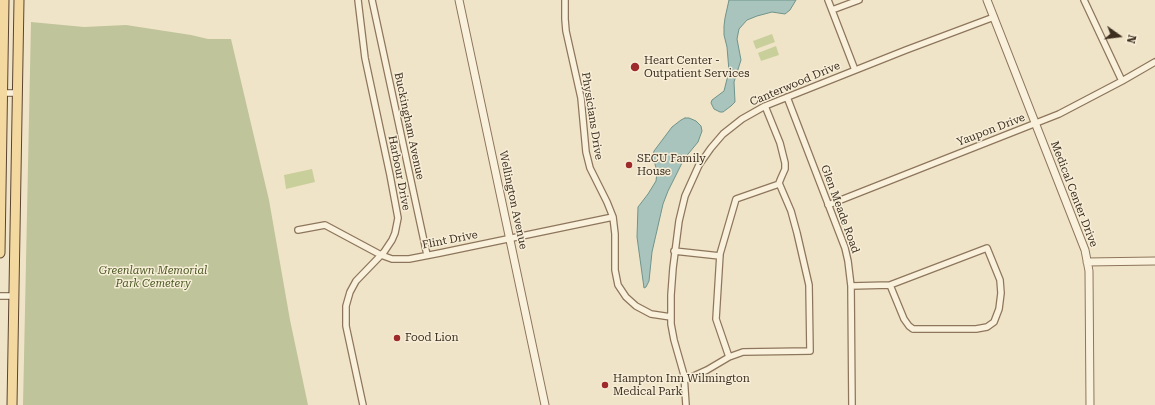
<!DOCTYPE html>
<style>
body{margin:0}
#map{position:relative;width:1155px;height:405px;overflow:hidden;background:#f0e4c8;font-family:"Roboto Serif",serif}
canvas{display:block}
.north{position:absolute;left:1099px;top:16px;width:40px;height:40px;-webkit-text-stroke:3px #f7eed8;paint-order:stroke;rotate:104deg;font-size:11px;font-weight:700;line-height:16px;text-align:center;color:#3d2e20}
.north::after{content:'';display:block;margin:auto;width:14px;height:18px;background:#3d2e20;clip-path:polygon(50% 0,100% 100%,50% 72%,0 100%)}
</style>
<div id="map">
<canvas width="1155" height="405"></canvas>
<div class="north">N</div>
</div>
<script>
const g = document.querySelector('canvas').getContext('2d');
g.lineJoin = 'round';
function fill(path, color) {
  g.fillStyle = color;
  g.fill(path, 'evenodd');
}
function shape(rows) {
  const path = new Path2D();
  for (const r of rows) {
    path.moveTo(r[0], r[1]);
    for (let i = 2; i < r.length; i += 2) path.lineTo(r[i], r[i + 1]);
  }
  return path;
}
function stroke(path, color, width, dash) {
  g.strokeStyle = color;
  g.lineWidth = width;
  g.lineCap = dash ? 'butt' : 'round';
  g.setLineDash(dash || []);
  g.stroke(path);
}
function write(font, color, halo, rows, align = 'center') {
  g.font = font + ' "Roboto Serif",serif';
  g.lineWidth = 3;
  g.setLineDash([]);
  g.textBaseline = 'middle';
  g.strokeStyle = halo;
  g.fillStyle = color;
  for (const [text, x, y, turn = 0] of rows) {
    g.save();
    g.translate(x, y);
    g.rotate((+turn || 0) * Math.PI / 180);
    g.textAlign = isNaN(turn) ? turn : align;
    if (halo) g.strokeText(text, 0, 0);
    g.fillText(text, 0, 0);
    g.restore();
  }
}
fill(shape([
 [772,34,775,42,756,49,753,41],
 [776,46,779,55,761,61,758,53],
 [312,169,315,182,286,189,284,175]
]), '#c9cf9b');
fill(shape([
 [31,22,84,27,126,25,191,35,208,39,231,39,269,200,290,320,308,405,23,405]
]), '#bfc49a');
const water = shape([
 [729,0,796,0,790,10,785,14,772,12,757,16,747,20,739,29,737,39,741,60,734,82,735,102,731,106,723,112,720,112,714,109,711,103,712,100,724,91,729,71,727,47,724,35,724,26,725,18,729,0],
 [685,118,689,118,696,121,701,126,702,131,698,142,684,159,668,191,663,204,652,252,649,281,646,287,644,288,637,237,638,207,648,194,656,181,657,172,653,156,654,151,672,127,681,120,685,118]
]);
fill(water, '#a9c4bc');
stroke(water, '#6f938a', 1);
const minor = shape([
 [358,0,365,58,390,175,398,218,395,233,392,240,384,252,356,281,350,292,346,306,346,326,363,405],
 [372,0,427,255],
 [565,0,565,19,566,31,581,98,586,152,590,168,607,202,613,217,615,234,615,270,618,285,626,297,636,306,651,314,671,317],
 [828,0,855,70],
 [1084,0,1122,81],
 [832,10,859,0],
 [0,93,17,93],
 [787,97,845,248,848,261,851,286,852,405],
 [828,205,1059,114,1122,81,1155,62],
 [298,230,325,225,381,255,392,259,409,259,440,253,613,217],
 [674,251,720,256],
 [851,286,890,285,987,248,1000,280,1001,293,999,309,994,322,987,327,976,329,913,329,909,326,904,319,890,285],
 [0,296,14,296],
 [729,357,716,319,720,254,736,199,779,184],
 [685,380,707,370,729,357,743,352,810,351,809,285,797,233,791,211,779,183,781,178,785,169,785,163,780,143,765,106],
 [686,405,684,375,674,340,671,324,671,295,673,268,679,221,685,196,699,165,711,148,723,134,742,119,765,106,906,50,994,17]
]);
const tertiary = shape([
 [459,0,545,405],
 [987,0,1085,250,1089,271,1090,405],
 [1087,262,1155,261]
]);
const primary = shape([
 [0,253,4,0],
 [12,405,19,0]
]);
stroke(minor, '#8d765c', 8);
stroke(tertiary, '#8d765c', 9);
stroke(primary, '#5b4430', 11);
stroke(minor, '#faf1dc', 5.5);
stroke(tertiary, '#faf1dc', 7);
stroke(primary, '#f3d9a0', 9);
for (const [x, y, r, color] of [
 [635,67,5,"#9e2a2b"],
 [629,165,4,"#9e2a2b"],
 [397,338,4,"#9e2a2b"],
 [605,385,4,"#9e2a2b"]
]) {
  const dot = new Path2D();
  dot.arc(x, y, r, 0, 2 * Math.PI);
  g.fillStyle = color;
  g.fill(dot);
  stroke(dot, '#f7eed8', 1.5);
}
write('11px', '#3d2e20', '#f7eed8', [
 ["Heart Center -",644,61],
 ["Outpatient Services",644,74],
 ["SECU Family",637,159],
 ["House",637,172],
 ["Food Lion",405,338],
 ["Hampton Inn Wilmington",613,379],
 ["Medical Park",613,392]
], 'left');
write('11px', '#3d2e20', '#f7eed8', [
 ["Canterwood Drive",795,84,-23],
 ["Physicians Drive",592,116,81],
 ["Buckingham Avenue",409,126,78],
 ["Yaupon Drive",991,130,-21],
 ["Harbour Drive",399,173,79],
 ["Medical Center Drive",1074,194,69],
 ["Wellington Avenue",513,200,78],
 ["Glen Meade Road",840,209,70],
 ["Flint Drive",450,240,-11]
]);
write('italic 11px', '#4d5a26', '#f7eed8', [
 ["Greenlawn Memorial",153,271],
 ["Park Cemetery",153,284]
]);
</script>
